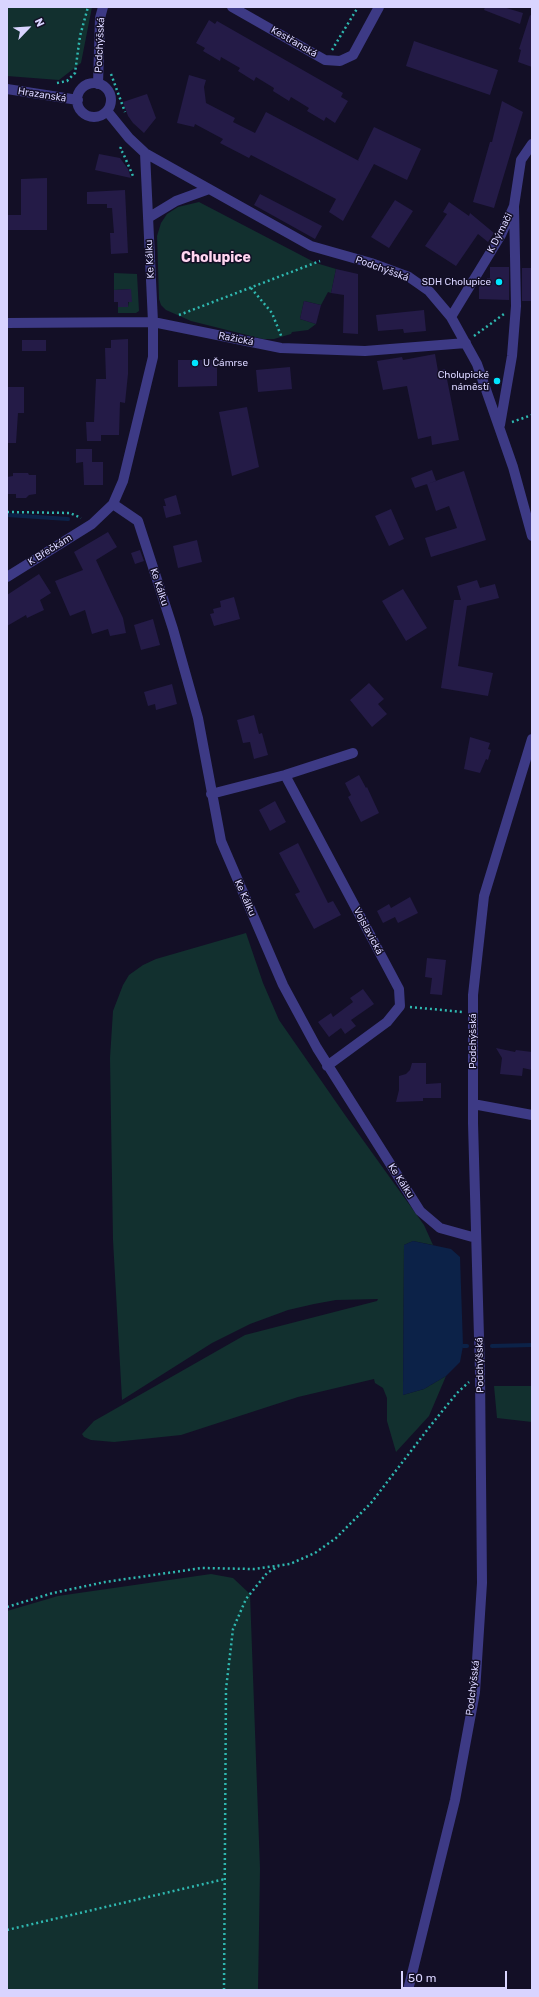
<!DOCTYPE html>
<meta charset="utf-8">
<style>
body{margin:0}
#map{position:relative;width:539px;height:1997px;overflow:hidden;background:#130f26;font-family:Rubik,sans-serif}
canvas{display:block}
.frame{position:absolute;inset:0;border:8px solid #d9d4ff;pointer-events:none}
.north{position:absolute;left:8px;top:8px;width:40px;height:40px;-webkit-text-stroke:3px #130f26;paint-order:stroke;rotate:65deg;font-size:11px;font-weight:700;line-height:16px;text-align:center;color:#d9d4ff}
.north::after{content:'';display:block;margin:auto;width:14px;height:18px;background:#d9d4ff;clip-path:polygon(50% 0,100% 100%,50% 72%,0 100%)}
.scale{position:absolute;left:401px;top:1971px;width:106px;height:18px;box-sizing:border-box;border:2px solid #d9d4ff;border-top:0;padding-left:5px;font-size:12px;line-height:14px;white-space:nowrap;color:#d9d4ff;-webkit-text-stroke:3px #130f26;paint-order:stroke}
</style>
<div id="map">
<canvas width="539" height="1997"></canvas>
<div class="frame"></div>
<div class="north">N</div>
<div class="scale">50 m</div>
</div>
<script>
const g = document.querySelector('canvas').getContext('2d');
g.lineJoin = 'round';
function fill(path, color) {
  g.fillStyle = color;
  g.fill(path, 'evenodd');
}
function shape(rows) {
  const path = new Path2D();
  for (const r of rows) {
    if (r.length === 3) {
      path.moveTo(r[0] + r[2], r[1]);
      path.arc(r[0], r[1], r[2], 0, 2 * Math.PI);
      continue;
    }
    path.moveTo(r[0], r[1]);
    for (let i = 2; i < r.length; i += 2) path.lineTo(r[i], r[i + 1]);
  }
  return path;
}
function stroke(path, color, width, dash) {
  g.strokeStyle = color;
  g.lineWidth = width;
  g.lineCap = dash ? 'butt' : 'round';
  g.setLineDash(dash || []);
  g.stroke(path);
}
function write(font, color, halo, rows, align = 'center') {
  g.font = font + ' Rubik,sans-serif';
  g.lineWidth = 3;
  g.setLineDash([]);
  g.textBaseline = 'middle';
  g.strokeStyle = halo;
  g.fillStyle = color;
  for (const [text, x, y, turn = 0] of rows) {
    g.save();
    g.translate(x, y);
    g.rotate((+turn || 0) * Math.PI / 180);
    g.textAlign = isNaN(turn) ? turn : align;
    if (halo) g.strokeText(text, 0, 0);
    g.fillText(text, 0, 0);
    g.restore();
  }
}
fill(shape([
 [7,7,92,7,81,63,59,80,7,76],
 [199,202,316,263,336,269,331,293,328,292,321,305,304,301,300,319,316,324,308,330,292,332,291,334,274,339,263,339,191,321,166,310,161,305,159,299,157,236,161,223,167,214,178,207],
 [114,273,137,274,139,311,136,313,118,313,118,307,128,307,131,289,114,290],
 [246,933,263,983,279,1020,345,1115,424,1225,433,1245,413,1241,404,1245,403,1395,424,1389,446,1376,429,1416,396,1452,387,1421,387,1398,383,1388,375,1383,374,1379,298,1397,181,1435,114,1442,91,1440,84,1437,82,1434,94,1421,245,1335,377,1301,378,1299,336,1300,314,1304,288,1310,250,1324,212,1343,122,1400,113,1240,110,1058,113,1011,123,985,129,975,143,965,156,959],
 [494,1386,532,1386,532,1422,497,1418],
 [211,1574,233,1578,250,1594,260,1869,258,1990,7,1990,7,1611,58,1596]
]), '#12302f');
fill(shape([
 [413,1241,451,1249,460,1257,463,1346,460,1362,446,1376,424,1389,403,1395,404,1245]
]), '#0c2248');
stroke(shape([
 [7,515,68,519],
 [463,1346,467,1346],
 [492,1346,532,1345]
]), '#0c2248', 4);
fill(shape([
 [485,7,503,7,523,13,520,24,484,10],
 [530,15,532,16,532,67,518,62,521,50,519,49],
 [209,20,215,24,217,21,343,93,341,97,348,101,335,123,326,117,324,121,307,111,309,108,291,97,289,101,273,91,274,88,256,77,254,81,238,71,240,68,221,57,220,61,203,51,205,48,196,43],
 [414,41,498,70,490,95,406,66],
 [189,75,206,80,204,87,206,103,235,118,233,122,255,133,266,112,359,161,358,160,374,127,421,149,407,180,374,164,343,221,329,212,336,199,251,155,249,158,220,143,223,139,195,124,194,127,177,123],
 [147,94,156,118,144,133,133,123,128,116,123,102],
 [502,101,523,112,494,208,473,202,490,142,492,142],
 [99,154,120,158,128,169,131,178,95,170],
 [47,178,47,230,8,230,8,215,21,215,21,179],
 [125,190,128,253,111,254,110,233,114,233,112,208,107,208,107,204,87,204,87,192],
 [260,194,322,226,315,239,254,205],
 [395,200,413,211,389,248,371,237],
 [449,202,469,216,470,213,494,233,488,242,478,234,456,266,425,246,447,214,443,212],
 [490,267,509,267,509,300,479,299,479,286,487,286,487,278,490,278],
 [522,268,532,268,532,301,522,301],
 [336,269,358,274,358,334,343,333,344,295,331,293],
 [131,289,132,302,128,302,128,307,118,307,118,302,114,302,114,290],
 [304,301,321,305,316,324,300,319],
 [424,310,426,331,404,333,403,329,378,331,376,315],
 [128,339,128,374,125,403,120,402,119,435,101,435,101,441,87,441,86,422,94,422,96,379,106,379,105,348,111,348,111,340],
 [22,340,46,340,46,351,22,351],
 [435,354,438,371,445,369,459,440,432,445,431,436,418,439,407,386,383,390,377,361,402,357,403,360],
 [178,360,217,360,217,386,178,387],
 [290,367,292,389,258,392,256,370],
 [7,387,24,387,24,413,18,413,16,443,7,443],
 [247,407,259,467,232,476,219,412],
 [76,449,92,449,92,462,103,462,103,485,84,485,83,462,76,463],
 [432,470,436,481,415,488,411,478],
 [464,471,486,540,431,557,425,538,457,528,449,506,436,511,427,484],
 [13,473,28,473,29,475,36,475,36,494,29,495,26,498,16,498,16,494,7,494,7,477,13,476],
 [176,495,181,514,166,518,163,506,166,506,164,499],
 [391,509,404,539,389,546,375,516],
 [108,532,117,547,96,560,123,618,126,633,110,636,108,629,92,634,85,610,70,616,55,581,83,570,74,552],
 [197,540,202,562,178,568,173,546],
 [140,550,144,561,135,564,131,553],
 [39,574,51,593,40,600,44,610,27,618,26,615,7,626,7,595],
 [477,580,480,588,495,584,499,598,467,606,458,666,493,673,488,696,441,688,454,600,461,600,457,586],
 [403,589,427,628,406,641,382,601],
 [234,597,240,619,214,626,210,614,214,613,213,609,221,607,220,601],
 [153,619,160,645,141,650,134,625],
 [369,683,384,699,378,704,387,714,372,727,350,700],
 [172,684,177,704,156,710,155,704,148,706,144,692],
 [254,715,259,734,262,733,268,755,254,759,250,742,243,743,237,720],
 [470,737,490,743,488,749,491,750,488,760,486,759,480,773,464,769],
 [359,775,366,788,367,787,379,813,361,822,348,797,351,795,345,783],
 [275,801,286,822,270,831,259,810],
 [298,843,328,903,333,901,341,915,314,929,295,894,300,892,279,853],
 [410,897,418,913,398,923,395,917,383,923,377,911,389,904,391,908],
 [427,958,446,960,442,995,430,994,432,978,425,977],
 [363,989,374,1004,351,1020,356,1026,345,1034,341,1028,329,1037,318,1022,331,1013,333,1017,353,1002,350,998],
 [496,1048,515,1052,516,1050,532,1052,532,1070,523,1068,522,1076,500,1074,502,1058],
 [412,1063,426,1063,426,1084,441,1083,441,1098,423,1098,423,1101,396,1102,399,1090,399,1076,406,1074,410,1070]
]), '#241b47');
stroke(shape([
 [332,50,358,7],
 [111,74,125,112],
 [57,83,67,81,75,73,80,36,88,7],
 [121,147,120,149,123,153,133,176],
 [251,288,272,313,282,338],
 [179,315,320,261],
 [474,336,504,314],
 [512,422,532,415],
 [7,512,70,513,81,518],
 [410,1007,463,1012],
 [7,1607,53,1593,105,1582,202,1568,254,1569,290,1564,315,1553,336,1538,371,1503,431,1425,457,1393,469,1382],
 [7,1930,225,1879],
 [224,1990,226,1689,233,1629,246,1599,267,1573,279,1566]
]), '#2fb8b0', 2.5, [2, 3]);
stroke(shape([
 [232,7,325,60,340,61,353,55,379,7],
 [94,100,17],
 [98,84,100,18,103,7],
 [7,89,78,100],
 [107,111,129,138,145,153,311,246,371,263,409,277,429,291,451,317,477,364,513,467,532,536],
 [148,218,176,201,209,189],
 [451,317,501,235,514,206,521,160,532,144],
 [7,323,153,322,281,348,365,351,466,343],
 [500,425,512,356,516,306,514,206],
 [113,504,138,521,173,629,198,718,221,841,283,985,317,1048,420,1211,440,1228,476,1238],
 [7,577,92,524,113,504,123,481,153,357,153,322,145,153],
 [285,775,399,989,400,1006,387,1022,327,1066],
 [211,794,285,775,353,753],
 [473,1104,532,1115],
 [408,1990,455,1800,475,1692,482,1583,480,1373,473,1123,473,995,484,896,532,739]
]), '#3d3a85', 10);
for (const [x, y, r, color] of [
 [499,282,4,"#00e5ff"],
 [195,363,4,"#00e5ff"],
 [497,381,4,"#00e5ff"]
]) {
  const dot = new Path2D();
  dot.arc(x, y, r, 0, 2 * Math.PI);
  g.fillStyle = color;
  g.fill(dot);
  stroke(dot, '#130f26', 1.5);
}
write('10px', '#d9d4ff', '#130f26', [
 ["Kestřanská",294,42,30],
 ["Podchýšská",100,45,-87],
 ["Hrazanská",42,95,9],
 ["K Dýmači",500,233,-63],
 ["Ke Kálku",150,259,-93],
 ["Podchýšská",382,269,20],
 ["Ražická",236,339,11],
 ["K Břečkám",50,550,-32],
 ["Ke Kálku",159,587,72],
 ["Ke Kálku",245,898,66],
 ["Vojslavická",368,931,62],
 ["Podchýšská",473,1041,-90],
 ["Ke Kálku",401,1181,57],
 ["Podchýšská",480,1365,-91],
 ["Podchýšská",473,1688,-83]
]);
write('10px', '#d9d4ff', '#130f26', [
 ["SDH Cholupice",491,282],
 ["U Čámrse",203,363,"left"],
 ["Cholupické",489,375],
 ["náměstí",489,387]
], 'right');
write('bold 14px', '#ffd6f0', '#130f26', [
 ["Cholupice",216,258]
]);
</script>
